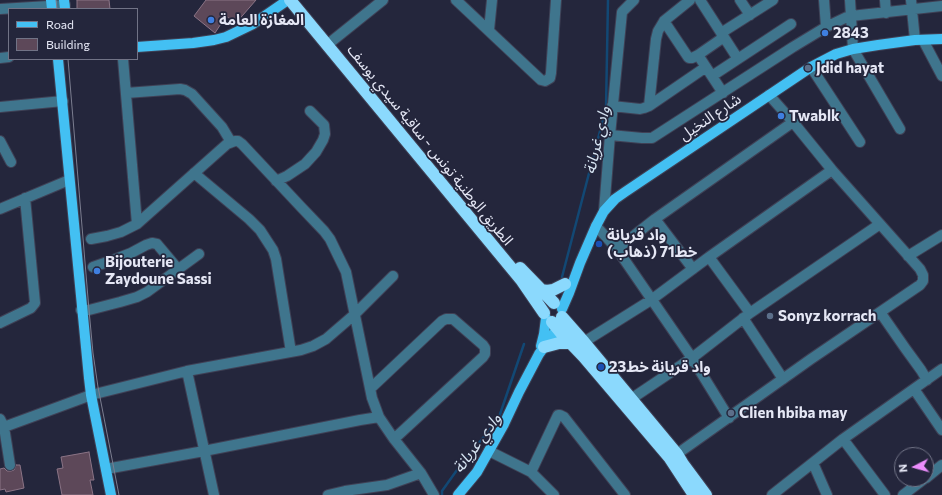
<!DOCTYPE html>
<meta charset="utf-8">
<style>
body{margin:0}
#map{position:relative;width:942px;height:495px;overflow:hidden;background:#24263c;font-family:Commissioner,sans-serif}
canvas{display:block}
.legend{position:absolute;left:8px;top:8px;width:130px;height:52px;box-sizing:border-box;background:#24263c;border:1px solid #717386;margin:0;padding:5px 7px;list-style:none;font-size:12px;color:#e5e7f5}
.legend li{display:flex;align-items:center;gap:8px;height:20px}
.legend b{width:20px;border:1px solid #717386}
.north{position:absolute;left:894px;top:447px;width:40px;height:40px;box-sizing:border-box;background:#24263c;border:1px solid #717386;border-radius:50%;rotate:264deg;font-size:11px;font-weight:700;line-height:16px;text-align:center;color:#e5e7f5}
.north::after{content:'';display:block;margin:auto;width:14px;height:18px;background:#eb8dfc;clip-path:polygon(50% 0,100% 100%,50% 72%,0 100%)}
</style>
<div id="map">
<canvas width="942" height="495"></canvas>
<ul class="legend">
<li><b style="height:5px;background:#43c0f3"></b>Road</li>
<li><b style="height:11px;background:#5d4859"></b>Building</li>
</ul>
<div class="north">N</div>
</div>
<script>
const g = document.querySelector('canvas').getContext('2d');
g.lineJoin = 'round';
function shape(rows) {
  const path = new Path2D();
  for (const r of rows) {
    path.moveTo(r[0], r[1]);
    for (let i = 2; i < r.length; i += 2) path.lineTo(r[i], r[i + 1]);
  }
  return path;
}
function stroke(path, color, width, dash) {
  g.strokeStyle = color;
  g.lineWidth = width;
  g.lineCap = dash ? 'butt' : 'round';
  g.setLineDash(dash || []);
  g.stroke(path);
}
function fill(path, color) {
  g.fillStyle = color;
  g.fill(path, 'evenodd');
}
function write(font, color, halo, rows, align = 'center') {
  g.font = font + ' Commissioner,"Noto Sans Arabic",sans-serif';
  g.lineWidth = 3.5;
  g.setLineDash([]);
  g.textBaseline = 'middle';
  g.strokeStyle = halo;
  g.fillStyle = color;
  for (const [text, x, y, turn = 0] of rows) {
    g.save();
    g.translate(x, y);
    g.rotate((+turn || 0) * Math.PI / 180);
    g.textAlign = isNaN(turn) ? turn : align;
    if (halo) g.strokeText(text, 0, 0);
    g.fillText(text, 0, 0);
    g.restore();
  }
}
stroke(shape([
 [562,277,606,108,608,0],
 [442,495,442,491,462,463,498,420,524,344]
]), '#124874', 2.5);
const building = shape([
 [77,0,109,0,110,9,77,9,77,0],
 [206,0,256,0,236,23,226,16,215,33,194,16,206,0],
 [89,452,94,480,90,480,93,495,62,495,57,469,63,468,61,457,89,452],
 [16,465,20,465,24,488,6,492,5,489,0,490,0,469,4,468,7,471,11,471,14,470,16,465]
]);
fill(building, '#5d4859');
stroke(building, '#8b7486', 1);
const minor = shape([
 [456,0,541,80,545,81,550,78,551,73,556,0],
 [700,0,738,59],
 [740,0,750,15],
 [824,0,826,27],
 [850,0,853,49,900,129],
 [885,0,886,13],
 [911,0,915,40],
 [0,9,65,5],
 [664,21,688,57,689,58,692,58,698,55,724,37],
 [489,30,492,0],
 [721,33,773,0],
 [923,40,942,76],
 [327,45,383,0],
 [698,55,723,93],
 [0,58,9,57],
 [123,59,137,224],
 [811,67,860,142],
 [712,76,791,24],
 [126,93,180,89,185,90,192,94,222,127,231,142],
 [612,106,640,109,644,108,649,106,706,67],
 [649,106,656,39,658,31,664,21,690,0],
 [0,107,63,101],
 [610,135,642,138,652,138,793,47,826,27,847,17,851,16,942,6],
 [0,141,11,162],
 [194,173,249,219,260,230,273,250,276,259,291,352],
 [276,181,287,176,305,164,316,152,323,140,325,134,324,125,310,111],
 [0,209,69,180],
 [604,211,610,135,622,12,634,0],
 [655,219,693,269],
 [596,226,617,249,692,358,729,418],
 [91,239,107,236,121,232,137,224,227,144,235,141,238,141,242,144,302,208,324,231,330,239,346,272,372,398,375,406,379,417,394,439,421,473,434,495],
 [617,249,655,219,793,122],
 [908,256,942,235],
 [709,257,750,313],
 [93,267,113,260,131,253,146,245,152,243,157,244,178,269],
 [81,310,89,310,120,302,137,297,147,292,199,254],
 [880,312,905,348,921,370,927,380],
 [743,318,783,379],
 [0,323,31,308,35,303,25,198],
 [584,342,651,300,709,257,832,170],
 [187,371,214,495],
 [371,388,442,321,446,319,453,319,483,345,485,348,485,354,483,357,394,439],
 [914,389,942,430],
 [631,399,692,358,750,313,880,224],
 [0,419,4,427,10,465],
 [4,427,91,395,187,371,301,350,313,346,326,339,355,314,393,276],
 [843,439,885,495],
 [489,451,531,472,554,495],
 [677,454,811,359,920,285,923,281,923,275,920,269,832,170,793,122,769,95],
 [813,463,827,495],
 [106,469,204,451,360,420,379,417],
 [531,472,557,417,558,415,560,415,564,417,625,495],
 [926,478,942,465],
 [328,495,345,491,387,485,421,473],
 [772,495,843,439,942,369],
 [903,495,924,479]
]);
const major = shape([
 [51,0,52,9],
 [64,0,65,9],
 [137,47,193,43,214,40,226,37,253,24,288,0],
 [58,59,89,378,91,395,111,495],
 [562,309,569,293,580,263,596,226,604,211,615,199,625,192,811,67,836,54,853,49,878,45,915,40,942,39],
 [541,346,544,334,546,318],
 [458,495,477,472,504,424,519,392,539,354,557,329,559,321]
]);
const highway = shape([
 [290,0,522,281,544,313],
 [520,268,554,303],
 [541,290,547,291,553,290,565,284],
 [562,317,584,342,677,454,683,464,706,495],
 [552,322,561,333,584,357,669,457,694,495],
 [544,347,559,343,571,343]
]);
stroke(minor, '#3f4156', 12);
stroke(major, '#3f4156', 12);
stroke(highway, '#3f4156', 14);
stroke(minor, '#3f758d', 10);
stroke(major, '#43c0f3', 10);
stroke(highway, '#8bd9fd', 12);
stroke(shape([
 [56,0,57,9],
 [68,59,89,310,93,353,98,387,119,495]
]), '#7c7e90', 1);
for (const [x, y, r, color] of [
 [211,20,4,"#3f7fe0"],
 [825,33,4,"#3f7fe0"],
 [808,68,4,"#5c6f8a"],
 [781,116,4,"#3f7fe0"],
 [599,244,4,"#1a4fb4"],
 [97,271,4,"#3f7fe0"],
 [770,316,4,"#5c6f8a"],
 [601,367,4,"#1a4fb4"],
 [731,413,4,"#5c6f8a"]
]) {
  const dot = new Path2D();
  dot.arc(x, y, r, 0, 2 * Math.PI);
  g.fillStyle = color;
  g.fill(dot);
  stroke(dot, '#24263c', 1.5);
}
write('bold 15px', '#e5e7f5', '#24263c', [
 ["المغازة العامة",219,20],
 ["2843",833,33],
 ["Jdid hayat",816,68],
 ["Twablk",789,116],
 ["واد قريانة",607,235],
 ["خط71 (ذهاب)",607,252],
 ["Bijouterie",105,262],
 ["Zaydoune Sassi",105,279],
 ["Sonyz korrach",778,316],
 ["واد قريانة خط23",609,367],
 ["Clien hbiba may",739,413]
], 'left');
write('15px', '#e5e7f5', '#24263c', [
 ["شارع النخيل",710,117,-34],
 ["الطريق الوطنية تونس - ساقية سيدي يوسف",430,145,51]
]);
write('italic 16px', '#d7e5f3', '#24263c', [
 ["وادي غريانة",597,140,-77],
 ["وادي غريانة",477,443,-54]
]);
</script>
